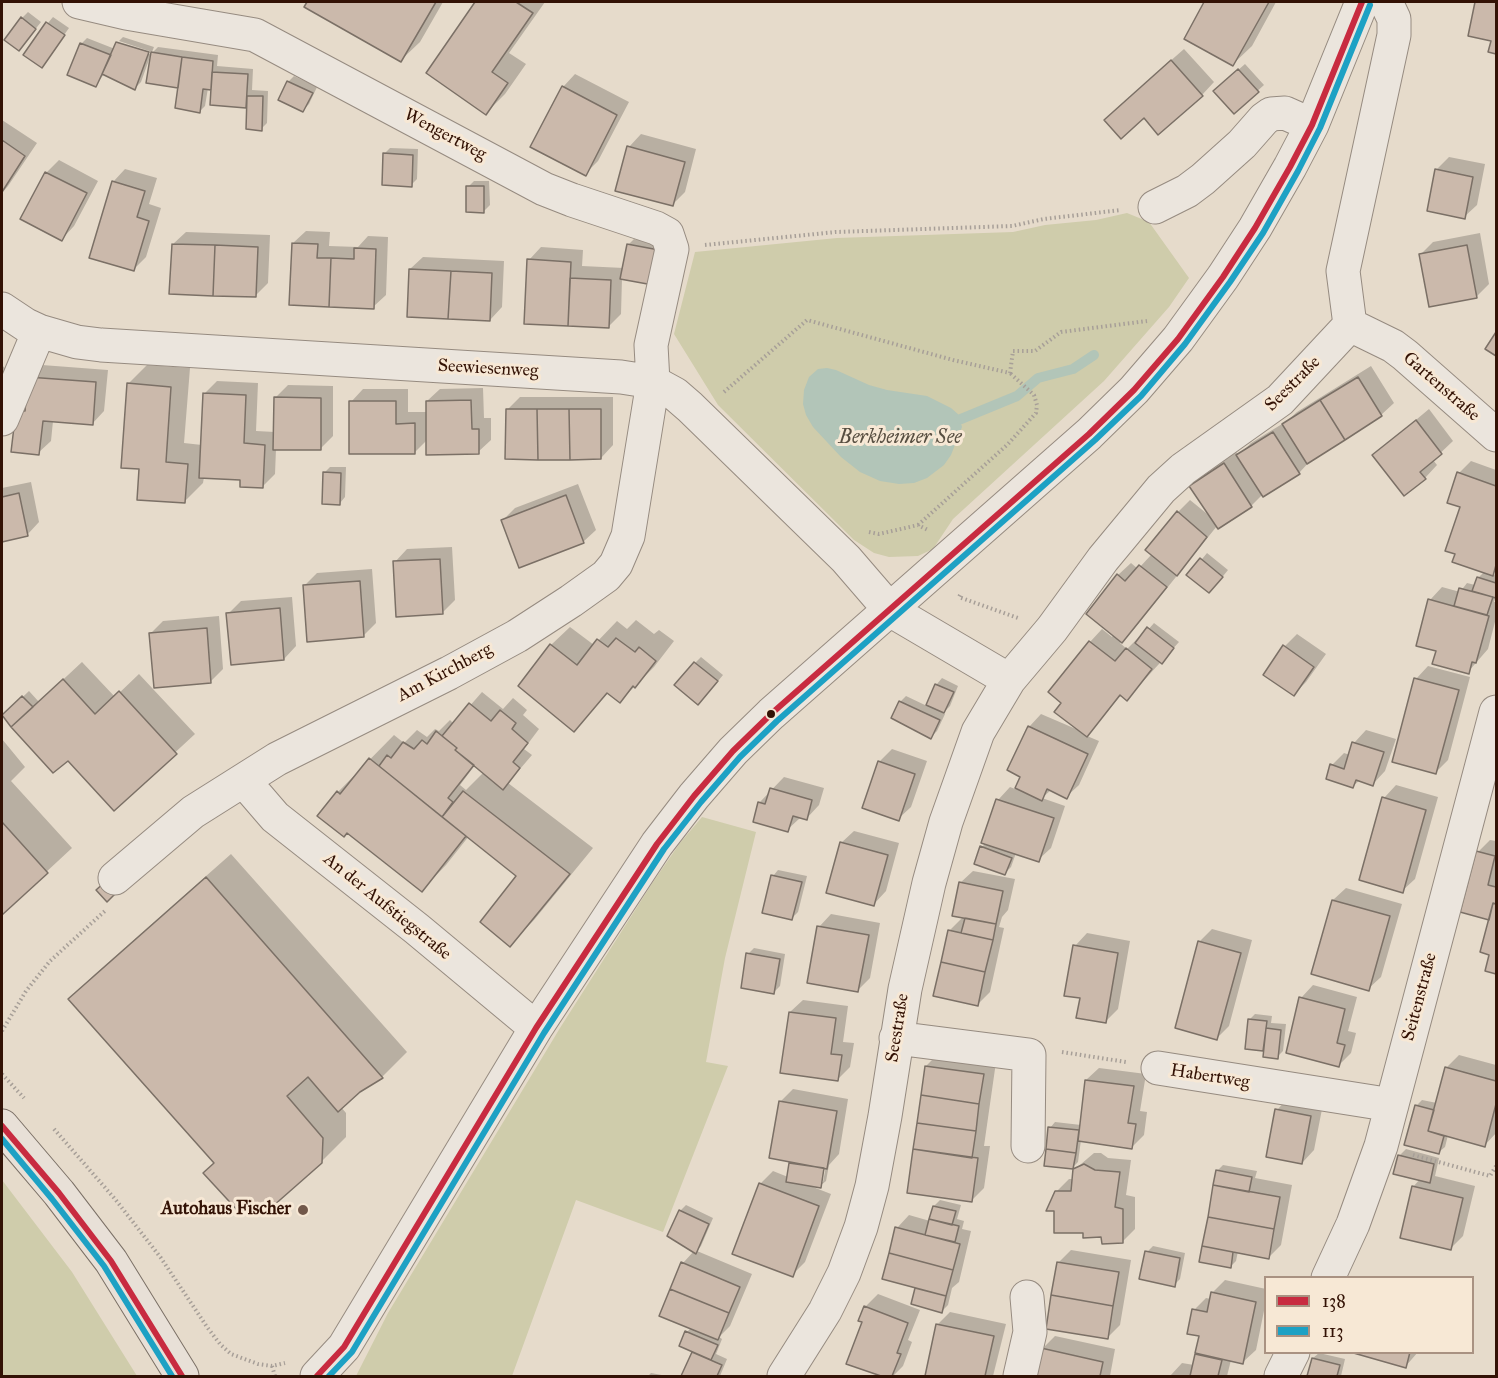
<!DOCTYPE html>
<meta charset="utf-8">
<style>
body{margin:0}
#map{position:relative;width:1498px;height:1378px;overflow:hidden;background:#e6dbcb;font-family:"IM FELL Great Primer",serif}
canvas{display:block}
.frame{position:absolute;inset:0;border:3px solid #331205;pointer-events:none}
.legend{position:absolute;left:1264px;top:1276px;width:210px;height:78px;box-sizing:border-box;background:#f7e8d5;border:2px solid #a99282;margin:0;padding:8px 10px;list-style:none;font-size:18px;color:#331205}
.legend li{display:flex;align-items:center;gap:12px;height:30px}
.legend b{width:30px;border:2px solid #a99282}
</style>
<div id="map">
<canvas width="1498" height="1378"></canvas>
<div class="frame"></div>
<ul class="legend">
<li><b style="height:8px;background:#c82b40"></b>138</li>
<li><b style="height:8px;background:#1da1c4"></b>113</li>
</ul>
</div>
<script>
const g = document.querySelector('canvas').getContext('2d');
g.lineJoin = 'round';
function fill(path, color) {
  g.fillStyle = color;
  g.fill(path, 'evenodd');
}
function shape(rows) {
  const path = new Path2D();
  for (const r of rows) {
    path.moveTo(r[0], r[1]);
    for (let i = 2; i < r.length; i += 2) path.lineTo(r[i], r[i + 1]);
  }
  return path;
}
function stroke(path, color, width, dash) {
  g.strokeStyle = color;
  g.lineWidth = width;
  g.lineCap = dash ? 'butt' : 'round';
  g.setLineDash(dash || []);
  g.stroke(path);
}
function write(font, color, halo, rows, align = 'center') {
  g.font = font + ' "IM FELL Great Primer",serif';
  g.lineWidth = 6;
  g.setLineDash([]);
  g.textBaseline = 'middle';
  g.strokeStyle = halo;
  g.fillStyle = color;
  for (const [text, x, y, turn = 0] of rows) {
    g.save();
    g.translate(x, y);
    g.rotate((+turn || 0) * Math.PI / 180);
    g.textAlign = isNaN(turn) ? turn : align;
    if (halo) g.strokeText(text, 0, 0);
    g.fillText(text, 0, 0);
    g.restore();
  }
}
fill(shape([
 [1127,213,1149,222,1189,278,1169,307,1104,381,953,519,933,549,918,556,889,557,874,553,854,540,718,405,674,334,695,252,837,238,1013,232,1045,225,1096,220],
 [702,817,756,832,725,958,706,1062,728,1066,663,1232,576,1200,512,1376,356,1376,388,1313,560,1028,653,882,680,843],
 [2,1180,72,1272,137,1376,2,1376]
]), '#cfccab');
fill(shape([
 [827,368,836,370,869,385,887,390,927,396,951,408,959,415,962,427,951,455,944,465,927,478,914,483,899,484,880,481,860,472,841,457,813,427,806,415,803,404,804,390,809,377,818,369]
]), '#b2c5b8');
fill(shape([
 [308,2,443,2,420,42,401,60,306,6],
 [477,2,545,2,509,53,526,64,505,94,486,113,428,73],
 [1206,2,1276,2,1252,46,1233,64,1186,38],
 [1477,2,1496,2,1496,52,1490,51,1493,40,1470,34],
 [28,12,41,22,19,50,22,18],
 [53,17,69,28,42,66,48,23],
 [123,37,154,47,152,52,119,41],
 [87,38,115,49,118,42,118,44,156,56,157,53,153,52,158,47,218,55,217,66,253,69,252,90,268,91,267,123,261,129,248,107,211,104,212,88,208,88,205,106,199,112,179,87,150,57,141,82,135,88,104,74,96,85,81,44],
 [1184,49,1214,82,1202,95,1144,116,1118,107],
 [1245,64,1264,85,1234,112,1221,85],
 [575,74,629,102,598,161,585,174,563,87],
 [294,76,317,87,309,104,303,110,288,82],
 [2,120,37,143,8,186,2,193],
 [641,134,696,149,685,192,673,204,629,147],
 [390,148,418,149,417,179,411,185,384,154],
 [1449,157,1485,164,1477,205,1464,217,1436,170],
 [59,160,98,181,74,226,62,239,22,218,46,173],
 [125,169,157,178,149,204,161,208,146,257,134,269,113,182],
 [474,181,489,181,490,205,484,211,468,187],
 [306,231,330,232,329,246,358,247,368,236,388,237,386,295,373,307,293,243],
 [186,232,270,235,268,283,255,296,173,244],
 [1480,233,1489,284,1477,296,1430,305,1421,254,1433,242],
 [634,239,664,245,622,278,621,314,608,327,529,260,541,247,583,250,582,266,624,268,628,245],
 [423,257,504,261,502,307,490,320,410,269],
 [2,365,10,374,2,382],
 [42,365,108,370,104,411,92,424,53,421,51,441,38,453,18,411],
 [147,365,190,368,184,443,202,445,205,393,217,381,258,383,256,431,275,432,275,398,288,385,333,386,333,436,320,449,276,449,275,474,262,487,242,478,204,477,203,483,185,501,141,468,128,384],
 [1371,366,1394,403,1381,415,1311,460,1299,473,1263,494,1251,506,1217,526,1134,629,1120,643,1127,649,1139,637,1141,638,1154,623,1179,642,1127,699,1122,694,1087,736,1099,741,1079,785,1066,797,1051,790,1042,798,1065,806,1051,848,1038,860,1016,853,1011,867,1005,873,982,847,986,843,998,800,1010,787,1015,789,1022,776,1029,727,1041,714,1083,732,1063,703,1050,692,1090,642,1102,629,1112,637,1114,634,1118,575,1131,563,1138,569,1152,554,1178,512,1190,500,1211,517,1191,486,1204,474,1236,452,1239,455,1251,443,1287,421,1297,412],
 [483,388,484,418,491,418,491,440,478,452,428,439,414,453,351,402,363,389,408,389,408,412,427,412,427,401,440,389],
 [520,397,613,397,613,445,601,458,507,410],
 [1429,409,1453,441,1433,460,1437,465,1425,478,1374,455],
 [1471,461,1496,470,1496,570,1492,574,1496,575,1496,596,1494,602,1496,602,1496,618,1488,649,1468,672,1438,650,1430,600,1442,587,1460,592,1467,583,1475,585,1478,578,1484,572,1462,506,1459,473],
 [330,467,346,467,345,497,340,503,324,473],
 [31,482,39,522,27,535,2,540,2,488],
 [578,484,596,530,583,542,503,520,515,508],
 [452,547,455,600,442,613,395,562,407,549],
 [1207,553,1228,570,1215,586,1189,575],
 [372,569,376,623,363,636,304,586,317,573],
 [292,597,296,646,284,659,228,614,241,601],
 [219,616,223,669,211,681,150,634,163,621],
 [636,620,654,634,659,630,674,641,654,667,620,701,609,692,574,730,551,645,570,627,594,645,617,621,627,629],
 [1297,634,1326,654,1306,682,1294,694,1285,646],
 [701,657,723,675,704,698,695,663],
 [82,662,115,697,139,674,195,734,114,809,68,759,3,716,29,691,39,702],
 [1428,666,1470,677,1448,760,1436,772,1416,679],
 [942,678,958,686,950,706,943,713,945,714,937,731,931,737,900,702,906,696,927,706,937,684],
 [482,692,503,709,513,698,527,710,523,715,539,729,524,749,532,755,508,783,593,848,534,920,510,945,518,875,469,836,446,865,422,890,338,792,394,735,404,743,417,730,427,737,435,729,439,731,450,720,454,724],
 [475,765,484,772,466,790,460,785],
 [1366,730,1396,739,1385,771,1373,784,1360,780,1353,786,1332,765,1344,753,1350,755,1354,743],
 [2,739,25,767,11,781,72,848,2,913],
 [892,749,927,761,911,807,898,819,879,762],
 [784,777,824,788,819,805,807,818,800,818,787,830,759,803],
 [1396,785,1438,797,1415,879,1402,891,1384,798],
 [854,831,899,843,886,891,874,904,841,843],
 [1490,840,1496,841,1496,972,1487,970,1491,954,1491,919,1478,852],
 [231,854,407,1052,382,1077,359,1091,341,1107,346,1113,346,1137,321,1162,215,1162,70,999,94,975],
 [778,870,807,876,798,912,792,918,773,876],
 [973,871,1015,879,1008,910,1002,917,999,927,1004,928,990,992,977,1005,949,931,964,916,960,883],
 [1346,888,1402,904,1381,977,1368,989,1312,973,1333,900],
 [831,914,880,923,870,978,857,991,819,927],
 [1212,929,1252,940,1229,1026,1217,1038,1199,942],
 [1087,933,1130,941,1118,1009,1105,1022,1081,997,1075,946],
 [754,948,785,954,780,986,774,992,748,954],
 [1313,985,1357,997,1348,1031,1356,1033,1351,1053,1339,1065,1301,998],
 [803,1000,848,1006,843,1042,854,1043,850,1067,838,1079,790,1012],
 [1255,1014,1272,1016,1271,1023,1286,1024,1283,1051,1277,1057,1265,1050,1246,1047,1249,1020],
 [938,1054,996,1062,984,1146,990,1146,984,1188,971,1201,926,1066],
 [1459,1055,1496,1065,1496,1133,1485,1145,1448,1135,1445,1147,1439,1152,1406,1144,1416,1106,1422,1100,1437,1103,1446,1068],
 [1099,1068,1146,1074,1140,1111,1147,1112,1144,1135,1131,1148,1081,1140,1078,1162,1072,1168,1050,1128,1055,1122,1081,1125,1086,1080],
 [793,1089,848,1099,839,1154,829,1165,826,1181,820,1186,813,1185,813,1187,831,1194,805,1262,792,1275,760,1184,773,1171,788,1177,793,1161,780,1102],
 [824,1161,827,1161,823,1182,820,1182],
 [1289,1097,1323,1104,1314,1150,1302,1163,1277,1110],
 [1406,1149,1439,1158,1435,1176,1475,1186,1463,1236,1451,1248,1413,1187,1420,1179,1395,1172,1400,1155],
 [1094,1153,1101,1153,1108,1158,1131,1160,1126,1195,1135,1197,1135,1229,1122,1242,1085,1232,1056,1192,1069,1179,1074,1179,1074,1170],
 [1223,1165,1257,1171,1255,1178,1292,1185,1281,1245,1269,1257,1238,1251,1236,1261,1230,1267,1217,1171],
 [940,1200,961,1205,957,1219,964,1221,962,1229,971,1231,959,1282,952,1288,948,1305,942,1311,912,1303,917,1287,897,1228,909,1215,930,1221,934,1206],
 [686,1205,713,1218,701,1246,697,1251,752,1274,730,1326,719,1337,722,1339,716,1354,727,1359,720,1376,683,1376,694,1351,687,1332,691,1328,661,1315,683,1263,694,1251,680,1211],
 [1153,1246,1185,1253,1180,1279,1174,1285,1147,1252],
 [1071,1250,1131,1260,1120,1325,1107,1338,1059,1262],
 [1225,1280,1266,1289,1266,1301,1256,1350,1243,1362,1231,1360,1227,1376,1170,1376,1182,1363,1194,1365,1200,1335,1194,1310,1206,1298,1211,1299,1212,1293],
 [878,1294,920,1310,908,1340,912,1342,903,1366,893,1376,885,1376,848,1363,864,1321,865,1307],
 [950,1312,1006,1324,993,1376,926,1376,937,1325],
 [1055,1336,1115,1349,1110,1376,1036,1376,1042,1349],
 [1354,1352,1418,1352,1405,1367],
 [1319,1353,1345,1359,1341,1376,1345,1376,1309,1376,1313,1358],
 [651,1373,667,1376,648,1376]
]), '#0003');
stroke(shape([
 [961,419,1017,396,1038,378,1073,369,1094,355]
]), '#b2c5b8', 10);
const building = shape([
 [307,2,436,2,401,62,304,7,307,2],
 [475,2,516,2,533,13,492,72,508,83,486,115,426,73,475,2],
 [1204,2,1269,2,1233,66,1184,39,1204,2],
 [1475,2,1496,2,1496,54,1488,52,1491,41,1468,36,1475,2],
 [21,17,36,29,19,51,4,40,21,17],
 [46,22,65,35,42,68,23,55,46,22],
 [116,42,149,52,135,90,102,74,116,42],
 [80,43,111,55,96,87,67,75,80,43],
 [151,52,182,57,178,88,146,83,151,52],
 [182,57,213,61,211,90,203,89,200,113,175,108,182,57],
 [1171,60,1203,96,1158,135,1144,118,1121,139,1104,120,1171,60],
 [1238,69,1259,92,1234,114,1213,91,1238,69],
 [212,72,248,74,246,108,210,105,212,72],
 [287,81,313,93,303,112,278,100,287,81],
 [562,86,617,115,586,176,530,147,562,86],
 [247,96,263,96,262,131,246,129,247,96],
 [2,140,25,156,2,192,2,140],
 [627,146,685,162,673,206,615,191,627,146],
 [383,153,413,155,412,187,382,185,383,153],
 [1435,169,1473,177,1465,219,1427,211,1435,169],
 [45,172,87,193,62,241,20,219,45,172],
 [112,181,145,191,137,217,149,221,134,271,89,258,112,181],
 [466,186,484,186,484,213,466,212,466,186],
 [292,243,318,244,317,258,331,258,329,307,289,305,292,243],
 [172,244,215,245,213,296,169,294,172,244],
 [627,244,659,250,653,285,620,279,627,244],
 [215,245,258,247,256,297,213,296,215,245],
 [1467,245,1477,298,1429,307,1419,254,1467,245],
 [354,248,376,249,374,309,329,307,331,258,354,259,354,248],
 [527,259,571,262,568,326,524,324,527,259],
 [409,269,451,271,448,319,407,317,409,269],
 [451,271,492,273,490,321,448,319,451,271],
 [570,278,611,280,609,328,568,326,570,278],
 [1496,332,1496,356,1485,349,1496,332],
 [28,377,96,382,93,425,43,421,39,455,11,452,16,410,25,411,28,377],
 [1358,377,1382,416,1345,440,1320,400,1358,377],
 [127,383,171,387,166,462,188,464,185,503,137,500,139,469,121,468,127,383],
 [203,393,246,395,244,443,265,445,263,488,240,487,240,480,199,478,203,393],
 [274,397,321,398,321,450,273,450,274,397],
 [471,400,472,429,479,429,479,454,426,455,426,401,471,400],
 [1320,400,1345,440,1307,464,1282,424,1320,400],
 [349,401,396,401,396,424,415,423,415,454,349,454,349,401],
 [506,409,537,409,538,460,505,459,506,409],
 [537,409,569,409,570,460,538,460,537,409],
 [569,409,601,409,601,459,570,460,569,409],
 [1416,420,1442,454,1420,472,1426,479,1404,496,1372,455,1416,420],
 [1273,432,1300,474,1263,497,1236,455,1273,432],
 [1224,463,1252,507,1218,529,1189,486,1224,463],
 [323,472,341,473,340,505,322,504,323,472],
 [1457,472,1496,486,1496,565,1493,576,1452,562,1455,554,1445,551,1460,507,1447,503,1457,472],
 [19,493,28,536,2,542,2,497,19,493],
 [566,495,584,543,519,568,501,520,566,495],
 [1177,511,1207,537,1177,576,1145,550,1177,511],
 [1200,558,1223,577,1209,593,1186,575,1200,558],
 [440,559,443,614,396,617,393,561,440,559],
 [1139,565,1167,587,1122,643,1086,614,1117,574,1125,581,1139,565],
 [1477,577,1496,583,1496,598,1472,591,1477,577],
 [360,581,364,637,307,642,303,585,360,581],
 [1459,588,1493,597,1487,615,1454,606,1459,588],
 [1428,599,1489,616,1476,663,1472,662,1469,674,1432,664,1436,651,1416,646,1428,599],
 [280,608,284,660,231,665,226,613,280,608],
 [1147,627,1174,648,1162,664,1135,643,1147,627],
 [207,628,211,683,154,688,149,633,207,628],
 [616,638,635,652,639,647,656,661,635,688,633,686,620,703,607,693,574,732,518,686,550,644,577,665,597,639,608,647,616,638],
 [1089,641,1115,661,1126,648,1152,669,1127,701,1120,695,1087,737,1054,712,1061,703,1048,692,1089,641],
 [1283,645,1314,667,1294,696,1263,675,1283,645],
 [694,662,718,681,698,705,674,685,694,662],
 [1414,678,1459,690,1436,774,1392,762,1414,678],
 [63,679,95,714,119,691,177,754,114,811,68,761,53,773,11,727,63,679],
 [935,684,954,692,944,713,926,705,935,684],
 [22,696,33,707,11,727,2,715,22,696],
 [899,701,940,720,931,739,891,718,899,701],
 [469,703,491,721,500,710,516,723,512,729,528,743,513,762,520,768,503,790,455,750,457,748,442,736,469,703],
 [1028,726,1088,754,1067,799,1047,789,1042,801,1015,788,1020,777,1007,770,1028,726],
 [436,731,457,748,455,750,474,765,448,798,453,802,442,817,379,766,387,755,391,758,403,742,414,749,422,740,427,744,436,731],
 [1352,742,1384,752,1373,786,1356,780,1353,788,1326,779,1330,764,1344,769,1352,742],
 [369,758,466,836,422,892,347,833,344,837,317,816,337,791,340,794,369,758],
 [878,761,915,774,899,821,862,808,878,761],
 [770,788,812,800,807,820,793,816,788,832,753,822,758,802,765,804,770,788],
 [463,791,570,874,510,947,480,922,516,876,442,817,463,791],
 [1382,797,1426,810,1403,893,1359,880,1382,797],
 [996,799,1054,818,1039,862,981,843,996,799],
 [2,822,48,873,2,915,2,822],
 [840,842,888,855,874,906,826,893,840,842],
 [980,846,1012,858,1005,875,974,864,980,846],
 [1476,851,1495,856,1488,885,1496,887,1496,904,1493,903,1489,920,1460,912,1476,851],
 [771,875,802,882,792,920,762,913,771,875],
 [206,877,383,1078,360,1092,338,1112,308,1077,287,1096,323,1138,322,1163,264,1214,239,1212,203,1173,214,1163,68,999,206,877],
 [105,882,115,894,107,902,96,890,105,882],
 [959,882,1003,891,996,924,952,916,959,882],
 [1332,900,1390,916,1369,991,1311,974,1332,900],
 [1493,903,1496,904,1496,974,1485,971,1489,955,1480,952,1493,903],
 [965,918,996,924,993,940,961,933,965,918],
 [817,926,869,935,858,992,807,983,817,926],
 [948,930,993,940,985,972,941,962,948,930],
 [1198,941,1241,953,1217,1040,1175,1028,1198,941],
 [1073,945,1118,953,1106,1023,1076,1018,1080,998,1064,996,1073,945],
 [746,953,780,959,774,994,741,988,746,953],
 [941,962,985,972,978,1006,933,996,941,962],
 [1299,997,1345,1009,1337,1043,1345,1045,1339,1067,1286,1053,1299,997],
 [789,1012,836,1018,831,1054,842,1055,838,1081,780,1073,789,1012],
 [1248,1019,1267,1021,1263,1051,1245,1049,1248,1019],
 [1266,1028,1281,1030,1278,1059,1263,1057,1266,1028],
 [925,1066,984,1074,979,1104,921,1095,925,1066],
 [1445,1067,1496,1081,1496,1104,1485,1147,1428,1131,1445,1067],
 [1085,1080,1134,1086,1128,1123,1136,1124,1132,1149,1078,1141,1085,1080],
 [921,1095,979,1104,976,1131,917,1123,921,1095],
 [779,1101,837,1111,827,1169,769,1158,779,1101],
 [1415,1105,1434,1110,1428,1131,1444,1136,1439,1154,1404,1145,1415,1105],
 [1275,1109,1311,1116,1302,1164,1266,1157,1275,1109],
 [917,1123,976,1131,972,1158,913,1149,917,1123],
 [1048,1127,1079,1130,1076,1153,1046,1149,1048,1127],
 [913,1149,978,1158,972,1202,907,1193,913,1149],
 [1046,1149,1076,1153,1073,1169,1044,1166,1046,1149],
 [1398,1155,1434,1164,1430,1183,1393,1174,1398,1155],
 [789,1163,824,1168,821,1188,786,1182,789,1163],
 [1084,1164,1095,1170,1120,1172,1115,1207,1123,1209,1123,1243,1102,1244,1101,1237,1083,1238,1083,1233,1054,1233,1054,1211,1046,1211,1055,1191,1071,1191,1073,1169,1084,1164],
 [1216,1170,1252,1177,1249,1192,1213,1185,1216,1170],
 [759,1183,819,1206,793,1277,732,1254,759,1183],
 [1213,1185,1280,1197,1274,1229,1208,1217,1213,1185],
 [1412,1186,1463,1198,1451,1250,1400,1238,1412,1186],
 [933,1206,956,1211,952,1225,929,1219,933,1206],
 [679,1210,709,1224,696,1254,667,1236,679,1210],
 [1208,1217,1274,1229,1269,1259,1202,1246,1208,1217],
 [929,1219,959,1226,955,1242,925,1235,929,1219],
 [895,1227,960,1244,953,1270,889,1253,895,1227],
 [1202,1246,1233,1252,1231,1268,1199,1262,1202,1246],
 [1145,1251,1180,1258,1175,1287,1139,1279,1145,1251],
 [889,1253,953,1270,946,1296,882,1279,889,1253],
 [681,1262,740,1287,729,1313,670,1289,681,1262],
 [1057,1262,1119,1272,1113,1306,1051,1295,1057,1262],
 [915,1288,946,1296,942,1313,911,1304,915,1288],
 [670,1289,729,1313,718,1340,659,1316,670,1289],
 [1211,1292,1256,1302,1243,1364,1195,1353,1199,1336,1187,1334,1192,1309,1207,1312,1211,1292],
 [1051,1295,1113,1306,1108,1339,1046,1329,1051,1295],
 [864,1306,908,1323,897,1353,901,1354,892,1376,881,1376,846,1364,862,1322,858,1321,864,1306],
 [936,1324,994,1336,985,1376,925,1376,936,1324],
 [685,1331,718,1345,711,1360,679,1346,685,1331],
 [1041,1348,1103,1362,1100,1376,1035,1376,1041,1348],
 [692,1352,722,1365,717,1376,681,1376,692,1352],
 [1350,1352,1410,1352,1406,1368,1350,1352],
 [1195,1354,1222,1360,1218,1376,1190,1376,1195,1354],
 [1312,1358,1340,1365,1337,1376,1307,1376,1312,1358]
]);
fill(building, '#cbb9ab');
stroke(building, '#7b7066', 1.5);
const minor = shape([
 [79,2,126,13,255,35,544,189,572,200,656,228,667,234,672,249,651,345,653,382,628,536,616,564,606,576,571,601,517,636,449,673,277,759,193,812,115,878],
 [1155,207,1187,191,1203,179,1242,144,1264,119,1271,114,1285,113,1312,125],
 [2,309,26,325,39,331,77,342,101,345,621,377,653,382,675,394,690,407,846,559,890,610,1009,680],
 [1350,325,1343,271,1394,35,1394,19,1386,2],
 [1350,325,1393,346,1405,355,1496,435],
 [2,419,39,331],
 [244,781,275,817,417,929,536,1028],
 [896,1038,1029,1055,1028,1146],
 [1158,1068,1392,1105],
 [1328,1278,1353,1224,1381,1146,1496,712],
 [317,1376,344,1347,536,1028,657,844,694,796,733,751,771,714,1089,434,1134,390,1178,339,1223,277,1255,228,1290,167,1312,125,1362,2],
 [784,1376,825,1311,844,1273,861,1227,872,1186,885,1116,905,989,929,883,946,822,978,732,1009,680,1052,629,1103,559,1161,489,1183,469,1280,400,1350,325],
 [1020,1376,1030,1332,1027,1297],
 [1281,1376,1293,1352]
]);
const major = shape([
 [2,1126,59,1193,111,1261,182,1376]
]);
stroke(minor, '#968b80', 35);
stroke(major, '#7b7066', 35);
stroke(shape([
 [705,245,836,232,1012,226,1044,219,1121,210],
 [724,392,807,320,953,360,1010,373,1013,351,1035,351,1061,332,1147,321],
 [918,525,1008,444,1036,413,1037,405,1034,395,1010,373],
 [869,532,879,534,918,525,928,530],
 [960,595,959,597,1018,618],
 [2,1031,26,991,50,961,106,910],
 [1062,1052,1126,1062],
 [2,1074,24,1098],
 [54,1129,115,1199,161,1258,207,1327,220,1344,231,1354,258,1364,272,1366,285,1363],
 [1413,1155,1490,1176,1496,1166],
 [272,1366,275,1376]
]), '#a79f98', 4, [1.5, 3]);
stroke(minor, '#ebe5dd', 33);
stroke(major, '#e8e0d7', 33);
stroke(shape([
 [2,1126,59,1193,111,1261,182,1376],
 [317,1376,344,1347,536,1028,657,844,694,796,733,751,771,714,1089,434,1134,390,1178,339,1223,277,1255,228,1290,167,1312,125,1362,2]
]), '#c82b40', 6);
stroke(shape([
 [2,1139,52,1199,104,1266,172,1376],
 [329,1376,352,1352,544,1033,664,849,701,802,740,757,777,721,1095,440,1141,396,1185,344,1230,282,1263,233,1298,171,1320,128,1370,5]
]), '#1da1c4', 6);
for (const [x, y, r, color] of [
 [771,714,5,"#331205"],
 [303,1210,6,"#72584a"]
]) {
  const dot = new Path2D();
  dot.arc(x, y, r, 0, 2 * Math.PI);
  g.fillStyle = color;
  g.fill(dot);
  stroke(dot, '#f7e8d5', 2);
}
write('18px', '#331205', '#f7e8d5', [
 ["Wengertweg",445,135,28],
 ["Seewiesenweg",488,369,3],
 ["Seestraße",1293,384,-45],
 ["Gartenstraße",1441,387,41],
 ["Am Kirchberg",445,673,-28],
 ["An der Aufstiegstraße",387,907,39],
 ["Seitenstraße",1420,997,-75],
 ["Seestraße",898,1028,-81],
 ["Habertweg",1210,1077,9]
]);
write('bold 18px', '#331205', '#f7e8d5', [
 ["Autohaus Fischer",291,1210]
], 'right');
write('italic 20px', '#574e41', '#f7e8d5', [
 ["Berkheimer See",900,438]
]);
</script>
